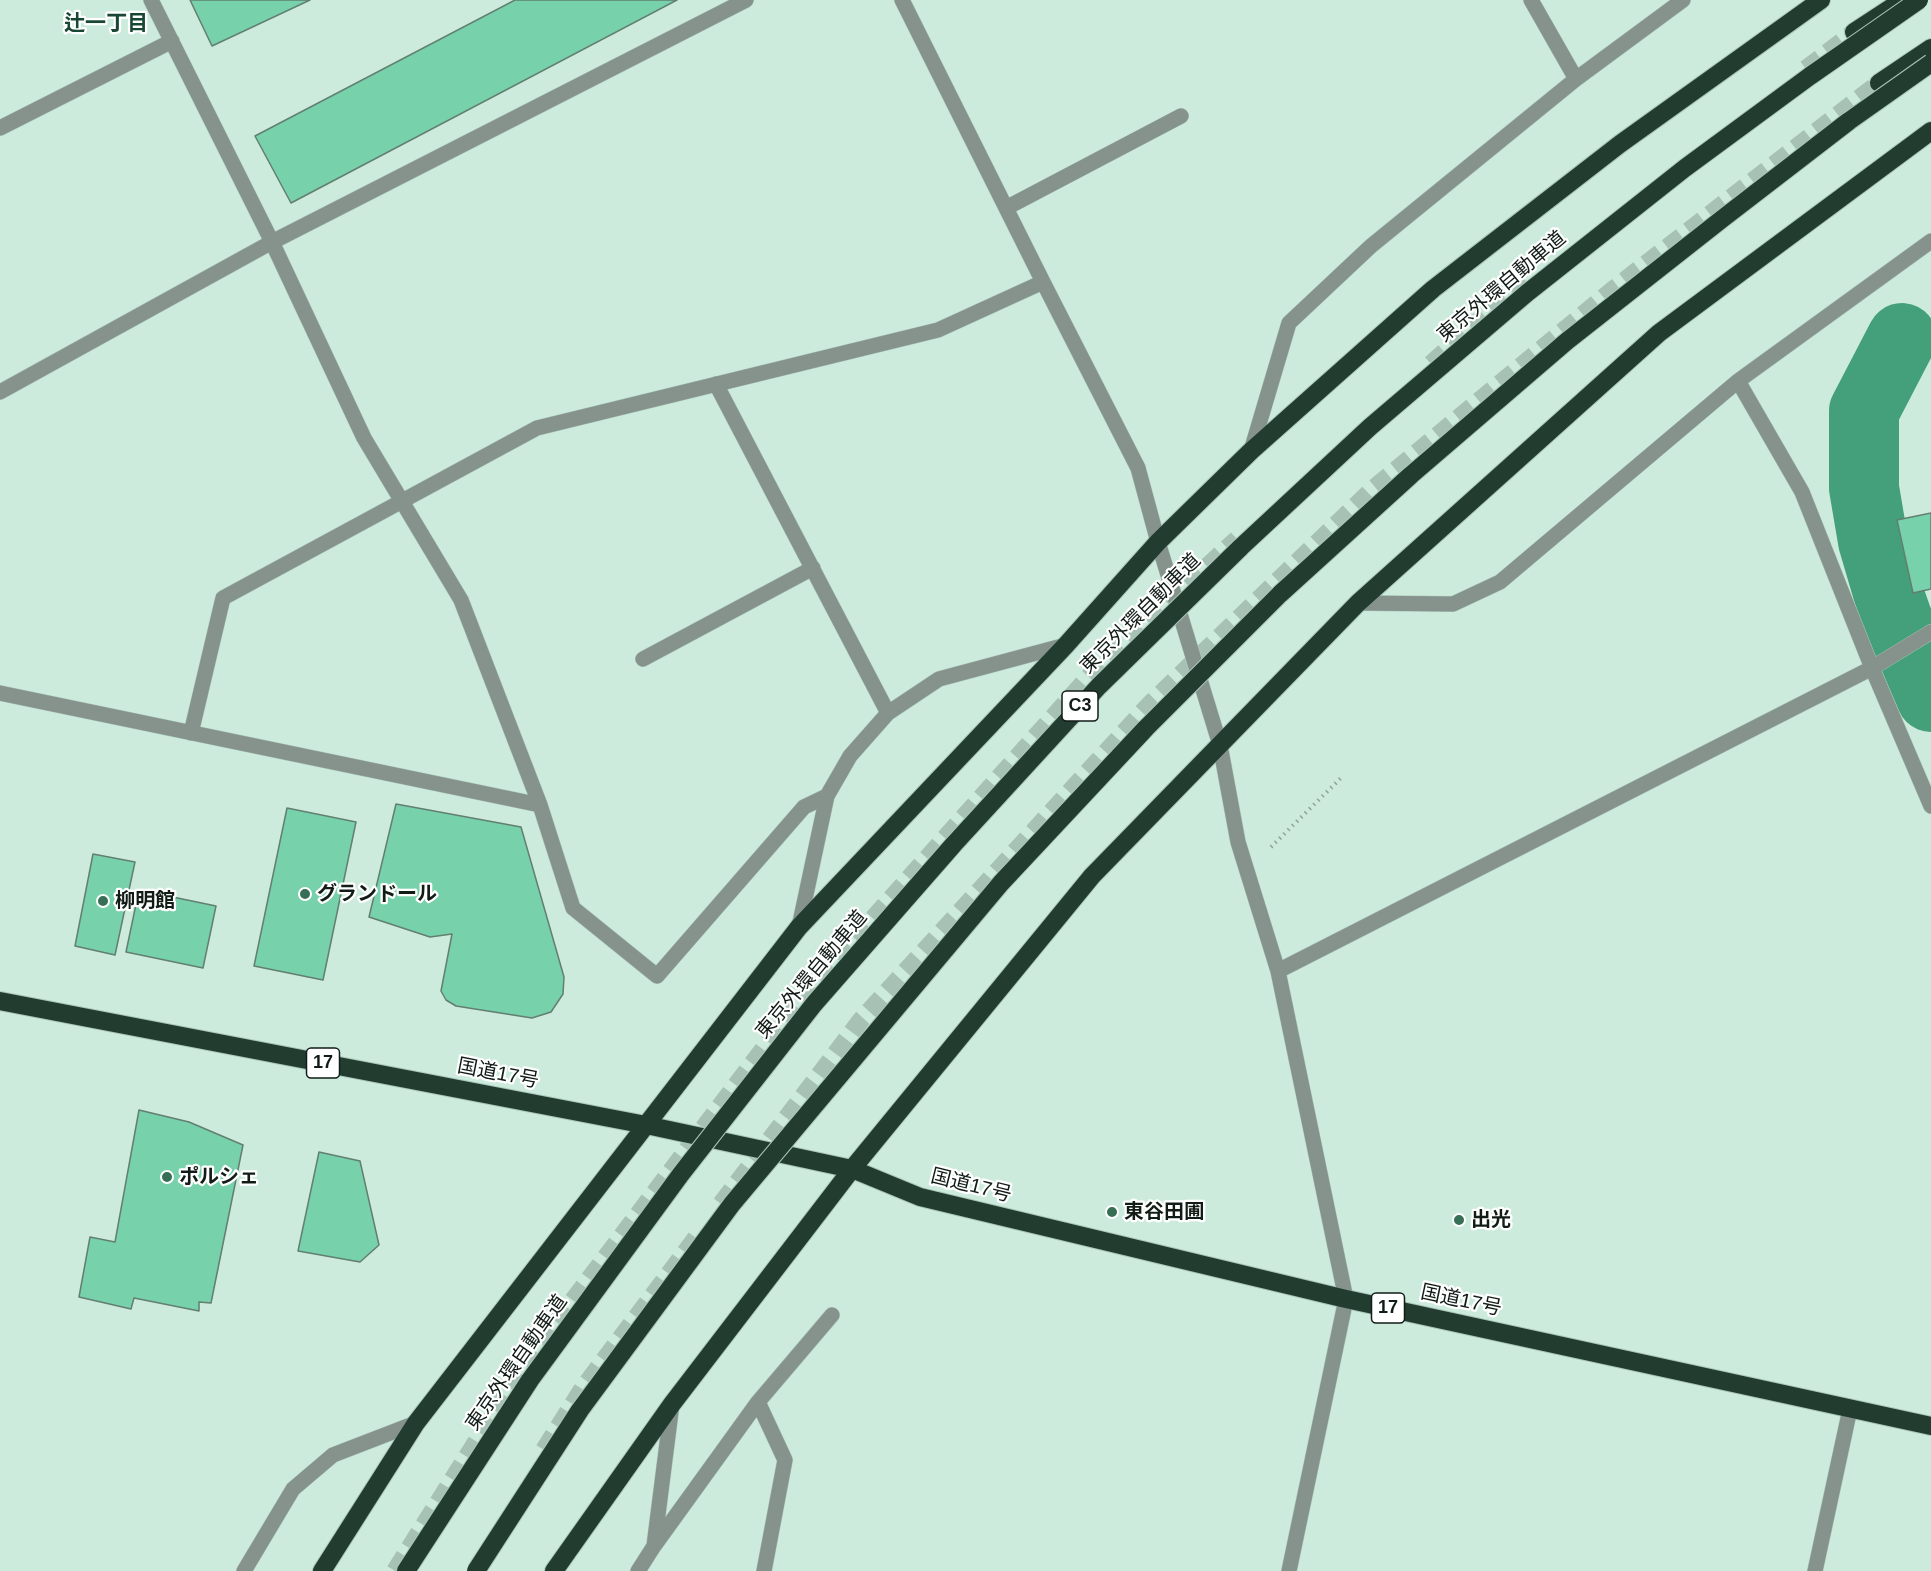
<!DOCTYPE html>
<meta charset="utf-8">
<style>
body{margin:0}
canvas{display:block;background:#ccebdc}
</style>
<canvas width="1931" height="1571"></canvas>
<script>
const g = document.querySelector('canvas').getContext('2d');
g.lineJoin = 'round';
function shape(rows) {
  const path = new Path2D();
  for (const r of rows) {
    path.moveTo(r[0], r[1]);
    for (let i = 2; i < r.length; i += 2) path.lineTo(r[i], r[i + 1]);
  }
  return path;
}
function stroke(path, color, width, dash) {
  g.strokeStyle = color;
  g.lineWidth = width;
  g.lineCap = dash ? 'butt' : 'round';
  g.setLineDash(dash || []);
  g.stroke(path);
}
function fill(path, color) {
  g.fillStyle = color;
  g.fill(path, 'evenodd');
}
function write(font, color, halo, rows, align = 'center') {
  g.font = font + ' Arial,"Noto Sans JP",sans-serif';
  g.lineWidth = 4.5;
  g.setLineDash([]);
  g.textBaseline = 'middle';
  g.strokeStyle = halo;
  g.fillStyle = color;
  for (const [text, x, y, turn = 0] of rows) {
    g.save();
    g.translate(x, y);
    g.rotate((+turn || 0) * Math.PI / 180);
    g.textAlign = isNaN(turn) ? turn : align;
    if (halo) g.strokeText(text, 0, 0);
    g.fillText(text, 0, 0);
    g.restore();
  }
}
stroke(shape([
 [1902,338,1864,411,1864,488,1873,541,1888,592,1897,618,1931,697]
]), '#44a07a', 70);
const building = shape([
 [190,0,310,0,212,46,190,0],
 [515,0,677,0,291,203,255,136,515,0],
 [1931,513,1931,589,1913,593,1897,520,1931,513],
 [396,804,521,827,564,977,563,994,551,1012,532,1018,456,1006,446,1000,441,991,452,934,430,937,369,917,396,804],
 [287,808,356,822,323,980,254,966,287,808],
 [93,854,135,862,115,955,75,946,93,854],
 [139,890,216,906,203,968,126,952,139,890],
 [139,1110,189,1122,243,1145,211,1303,199,1302,199,1311,134,1298,131,1309,79,1297,90,1237,115,1242,139,1110],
 [319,1152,360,1161,379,1245,360,1262,298,1251,319,1152]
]);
fill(building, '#77d1aa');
stroke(building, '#627f71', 1.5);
stroke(shape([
 [1806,69,1854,32],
 [1431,364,1492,309,1531,279],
 [721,1204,861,1020,1149,705,1373,489,1615,288,1879,83],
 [544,1450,583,1388,699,1234],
 [395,1571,527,1361,802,998,1095,670,1237,539]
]), '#a7c2b5', 18, [18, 9]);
const minor = shape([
 [151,0,272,242,364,438,461,600,540,805,573,908,657,976,804,807,827,796],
 [902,0,1043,282,1138,468,1158,542,1220,745,1238,842,1278,971,1346,1299,1289,1571],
 [1531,0,1576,79],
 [0,128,172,41],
 [1006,208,1181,116],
 [1738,381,1802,492,1872,668,1931,806],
 [716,384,888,713],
 [0,392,272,242,746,0],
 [1251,451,1289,323,1371,246,1576,79,1683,0],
 [1358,603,1453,604,1500,582,1738,381,1931,241],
 [643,659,813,568],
 [0,693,540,805],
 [191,733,223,598,537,428,938,330,1043,282],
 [799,927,827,796,850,756,888,713,939,679,1066,645],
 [1278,971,1872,668,1931,632],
 [758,1402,785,1460,764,1571],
 [654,1546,758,1402,832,1315],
 [244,1571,293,1489,333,1455,416,1423],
 [638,1571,654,1546,672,1404],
 [1815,1571,1850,1409]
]);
const highway = shape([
 [1854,32,1903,0],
 [1879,83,1931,48],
 [0,1001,646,1125,852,1169,920,1197,1346,1299,1931,1426],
 [322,1571,416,1423,799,927,1066,645,1158,542,1251,451,1433,289,1620,144,1821,0],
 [554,1571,672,1404,852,1169,1092,876,1358,603,1659,333,1931,131]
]);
stroke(minor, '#aac6b9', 16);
stroke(highway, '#aac6b9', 20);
stroke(shape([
 [1271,847,1342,777]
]), '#8ea69b', 4, [1.5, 4.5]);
stroke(minor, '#86938d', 15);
stroke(highway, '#223c30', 18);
const highwayBridge = shape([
 [406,1571,530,1380,681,1174,814,1004,954,844,1099,686,1241,547,1370,427,1527,293,1685,168,1810,76,1919,0],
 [476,1571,580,1410,732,1204,1001,883,1146,728,1280,594,1411,475,1567,341,1722,219,1849,121,1931,63]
]);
stroke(highwayBridge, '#aac6b9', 20, []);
stroke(highwayBridge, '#223c30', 18);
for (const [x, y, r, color] of [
 [305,894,6,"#366e56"],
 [103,901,6,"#366e56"],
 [167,1177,6,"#366e56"],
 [1112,1212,6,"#366e56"],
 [1459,1220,6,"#366e56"]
]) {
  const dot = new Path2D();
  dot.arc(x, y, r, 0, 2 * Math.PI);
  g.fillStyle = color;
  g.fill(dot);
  stroke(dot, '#fff', 2);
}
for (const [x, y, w] of [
 [1080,706,36],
 [323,1063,33],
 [1388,1308,33]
]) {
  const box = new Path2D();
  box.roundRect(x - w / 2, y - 15, w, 30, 4.5);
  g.fillStyle = '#fff';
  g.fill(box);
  stroke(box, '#111c17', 1.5);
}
write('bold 18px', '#111c17', null, [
 ["C3",1080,706],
 ["17",323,1063],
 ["17",1388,1308]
]);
write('20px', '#111c17', '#fff', [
 ["東京外環自動車道",1502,287,-40],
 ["東京外環自動車道",1141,614,-45],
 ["東京外環自動車道",812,975,-50],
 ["国道17号",498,1074,11],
 ["国道17号",971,1186,14],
 ["国道17号",1461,1301,12],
 ["東京外環自動車道",517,1363,-55]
]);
write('bold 20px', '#111c17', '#fff', [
 ["グランドール",317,894],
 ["柳明館",115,901],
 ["ポルシェ",179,1177],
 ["東谷田圃",1124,1212],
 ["出光",1471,1220]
], 'left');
write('bold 21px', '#1a4735', '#fff', [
 ["辻一丁目",106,24]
]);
</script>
